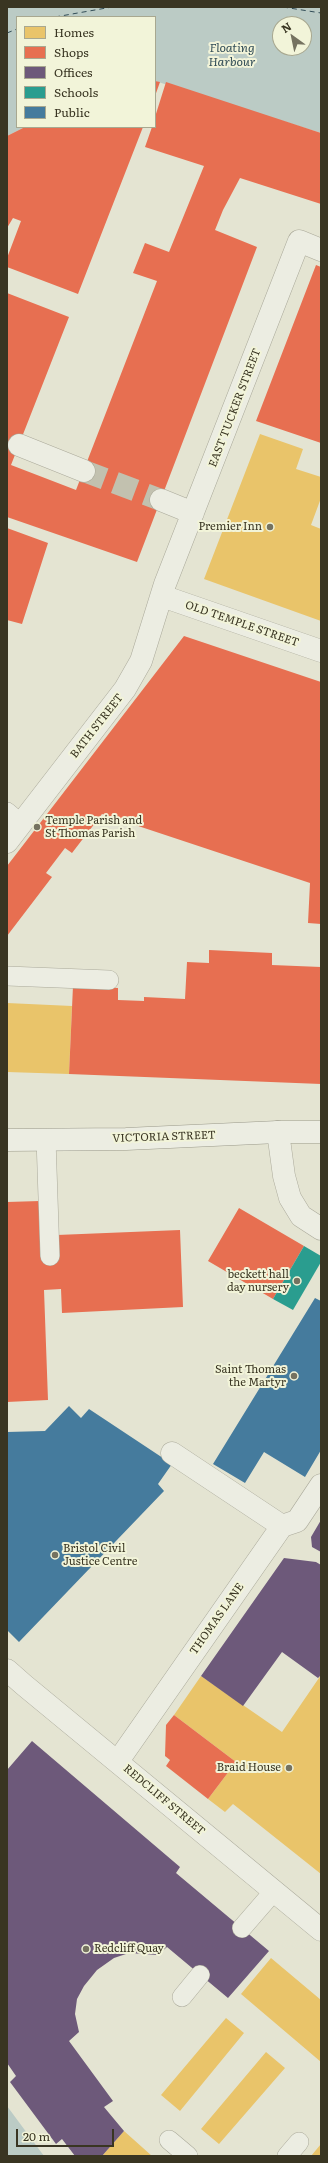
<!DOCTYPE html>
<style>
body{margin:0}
#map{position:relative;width:328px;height:2163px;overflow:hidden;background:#e4e4d2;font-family:Literata,serif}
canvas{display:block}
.frame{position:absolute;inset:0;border:8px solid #393522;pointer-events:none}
.legend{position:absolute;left:16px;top:16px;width:140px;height:112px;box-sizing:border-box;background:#f2f4d9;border:1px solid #a8a890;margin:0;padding:5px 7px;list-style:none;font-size:12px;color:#393522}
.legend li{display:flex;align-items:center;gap:8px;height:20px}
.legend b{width:20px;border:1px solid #a8a890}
.north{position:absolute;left:272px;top:16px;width:40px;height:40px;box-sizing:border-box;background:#f2f4d9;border:1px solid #a8a890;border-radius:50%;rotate:327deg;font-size:11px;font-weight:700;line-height:16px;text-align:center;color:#393522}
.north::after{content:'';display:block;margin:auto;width:14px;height:18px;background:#757260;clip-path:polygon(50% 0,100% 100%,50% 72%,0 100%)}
.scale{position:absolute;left:16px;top:2129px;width:98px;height:18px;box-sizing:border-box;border:2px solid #393522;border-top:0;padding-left:5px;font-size:12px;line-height:14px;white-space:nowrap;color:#393522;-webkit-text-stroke:3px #f2f4d9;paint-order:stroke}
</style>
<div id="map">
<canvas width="328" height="2163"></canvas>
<div class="frame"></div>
<ul class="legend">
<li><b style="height:11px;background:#e9c46a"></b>Homes</li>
<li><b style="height:11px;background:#e76f51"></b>Shops</li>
<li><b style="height:11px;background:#6d597a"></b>Offices</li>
<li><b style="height:11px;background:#2a9d8f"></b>Schools</li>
<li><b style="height:11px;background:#457b9d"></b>Public</li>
</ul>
<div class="north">N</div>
<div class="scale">20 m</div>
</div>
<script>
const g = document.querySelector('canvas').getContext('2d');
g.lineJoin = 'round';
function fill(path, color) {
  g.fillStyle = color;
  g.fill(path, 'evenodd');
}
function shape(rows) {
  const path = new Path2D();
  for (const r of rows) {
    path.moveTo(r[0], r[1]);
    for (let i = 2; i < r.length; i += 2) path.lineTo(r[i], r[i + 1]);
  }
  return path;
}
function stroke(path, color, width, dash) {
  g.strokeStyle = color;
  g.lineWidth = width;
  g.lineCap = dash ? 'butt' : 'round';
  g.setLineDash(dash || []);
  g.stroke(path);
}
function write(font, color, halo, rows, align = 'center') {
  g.font = font + ' Literata,serif';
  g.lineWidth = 4;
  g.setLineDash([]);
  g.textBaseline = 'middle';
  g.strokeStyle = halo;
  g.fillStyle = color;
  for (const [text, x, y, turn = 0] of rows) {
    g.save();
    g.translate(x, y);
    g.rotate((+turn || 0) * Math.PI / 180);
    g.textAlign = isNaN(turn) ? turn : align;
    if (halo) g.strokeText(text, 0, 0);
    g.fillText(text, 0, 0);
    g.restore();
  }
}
fill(shape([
 [7,7,321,7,321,133,155,81,155,17,17,17,17,127,25,127,7,136],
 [280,24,304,24,304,48,280,48],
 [7,2106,44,2156,7,2156]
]), '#bbcbc5');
fill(shape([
 [260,434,303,449,296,469,321,477,321,498,311,525,321,529,321,621,204,579],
 [7,1003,72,1006,69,1074,7,1072],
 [321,1675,321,1874,233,1804,225,1812,208,1799,236,1762,174,1715,201,1676,282,1732],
 [271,1958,321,2000,321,2062,241,1994],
 [226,2018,244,2033,180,2111,161,2095],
 [266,2052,285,2068,219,2144,201,2129],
 [124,2131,152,2156,102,2156],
 [321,2144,321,2156,311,2156]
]), '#e9c46a');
fill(shape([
 [155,81,160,82,155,96],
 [166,82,321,133,321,204,240,178,223,210,215,230,257,247,137,562,7,517,7,293,69,317,11,465,76,490,157,281,133,273,145,243,169,252,204,166,145,147,152,127,155,127,155,117],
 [25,127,143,127,78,294,7,267,7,258,21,221,13,218,7,228,7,136],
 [316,265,321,267,321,443,256,421],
 [7,528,48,543,22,624,7,620],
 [184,636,321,682,321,924,308,923,310,883,102,814,72,853,65,848,46,873,52,877,7,936,7,866],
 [209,950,272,953,272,965,321,967,321,1084,69,1074,73,986,118,988,118,1000,144,1001,144,997,185,999,187,962,209,963],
 [40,1201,57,1235,180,1230,183,1307,62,1313,61,1289,44,1290,48,1400,7,1402,7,1202],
 [239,1208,304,1246,273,1299,208,1261],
 [174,1715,236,1762,208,1799,166,1766,170,1760,165,1756,166,1725]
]), '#e76f51');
fill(shape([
 [321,1520,321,1552,312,1547,311,1537],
 [284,1558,316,1562,321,1565,321,1675,318,1678,282,1652,243,1706,201,1676],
 [32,1741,180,1867,176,1873,269,1951,228,1998,167,1947,158,1955,129,1953,114,1958,97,1970,84,1986,77,1999,75,2014,79,2032,69,2041,113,2101,104,2107,124,2131,102,2156,75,2156,62,2139,56,2144,10,2082,16,2076,7,2063,7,1770]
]), '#6d597a');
fill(shape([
 [304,1246,321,1256,321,1262,293,1310,273,1299]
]), '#2a9d8f');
fill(shape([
 [315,1298,321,1301,321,1450,305,1477,264,1452,245,1483,213,1464],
 [69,1406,81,1418,89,1409,172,1464,158,1484,164,1491,19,1642,7,1630,7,1432,45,1431]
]), '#457b9d');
stroke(shape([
 [283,7,321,13],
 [55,17,112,7],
 [7,33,17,29]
]), '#324d57', 1, [5, 4]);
stroke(shape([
 [84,471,161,500]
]), '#c2c1af', 22, [22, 11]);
const lane = shape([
 [7,812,21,824],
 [7,976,109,980],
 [46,1139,50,1256],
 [242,1928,274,1891],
 [182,1997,200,1975],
 [169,2140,188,2156],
 [287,2156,299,2142]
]);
const street = shape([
 [19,445,84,471],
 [161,500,193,513],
 [162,596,321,651],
 [7,842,125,689,141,661,165,584,299,241,321,250],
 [278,1132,284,1176,290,1198,301,1216,321,1229],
 [172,1453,282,1526],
 [7,1670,24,1685,321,1930],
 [118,1761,282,1526,297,1521,321,1485]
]);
const secondary = shape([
 [7,1140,126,1139,278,1132,321,1132]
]);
stroke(lane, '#aaa99a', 20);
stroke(street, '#aaa99a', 23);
stroke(secondary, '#9a998a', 23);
stroke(lane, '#ecede2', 19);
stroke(street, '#ecede2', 22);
stroke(secondary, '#ecede2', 22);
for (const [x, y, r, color] of [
 [270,527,4,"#757260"],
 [37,827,4,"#757260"],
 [297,1281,4,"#757260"],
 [294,1376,4,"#757260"],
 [55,1555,4,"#757260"],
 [289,1768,4,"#757260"],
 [86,1949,4,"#757260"]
]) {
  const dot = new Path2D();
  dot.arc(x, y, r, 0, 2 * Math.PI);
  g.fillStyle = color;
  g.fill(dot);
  stroke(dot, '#f2f4d9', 1.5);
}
write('11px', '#393522', '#f2f4d9', [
 ["EAST TUCKER STREET",235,408,-69],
 ["OLD TEMPLE STREET",242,624,19],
 ["BATH STREET",97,726,-52],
 ["VICTORIA STREET",164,1137,-2],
 ["THOMAS LANE",217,1619,-55],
 ["REDCLIFF STREET",164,1800,40]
]);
write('11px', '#393522', '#f2f4d9', [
 ["Premier Inn",262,527],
 ["Temple Parish and",45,821,"left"],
 ["St Thomas Parish",45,834,"left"],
 ["beckett hall",289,1275],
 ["day nursery",289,1288],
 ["Saint Thomas",286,1370],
 ["the Martyr",286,1383],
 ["Bristol Civil",63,1549,"left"],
 ["Justice Centre",63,1562,"left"],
 ["Braid House",281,1768],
 ["Redcliff Quay",94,1949,"left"]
], 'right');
write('italic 12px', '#324d57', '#f2f4d9', [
 ["Floating",232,48],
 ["Harbour",232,62]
]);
</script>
